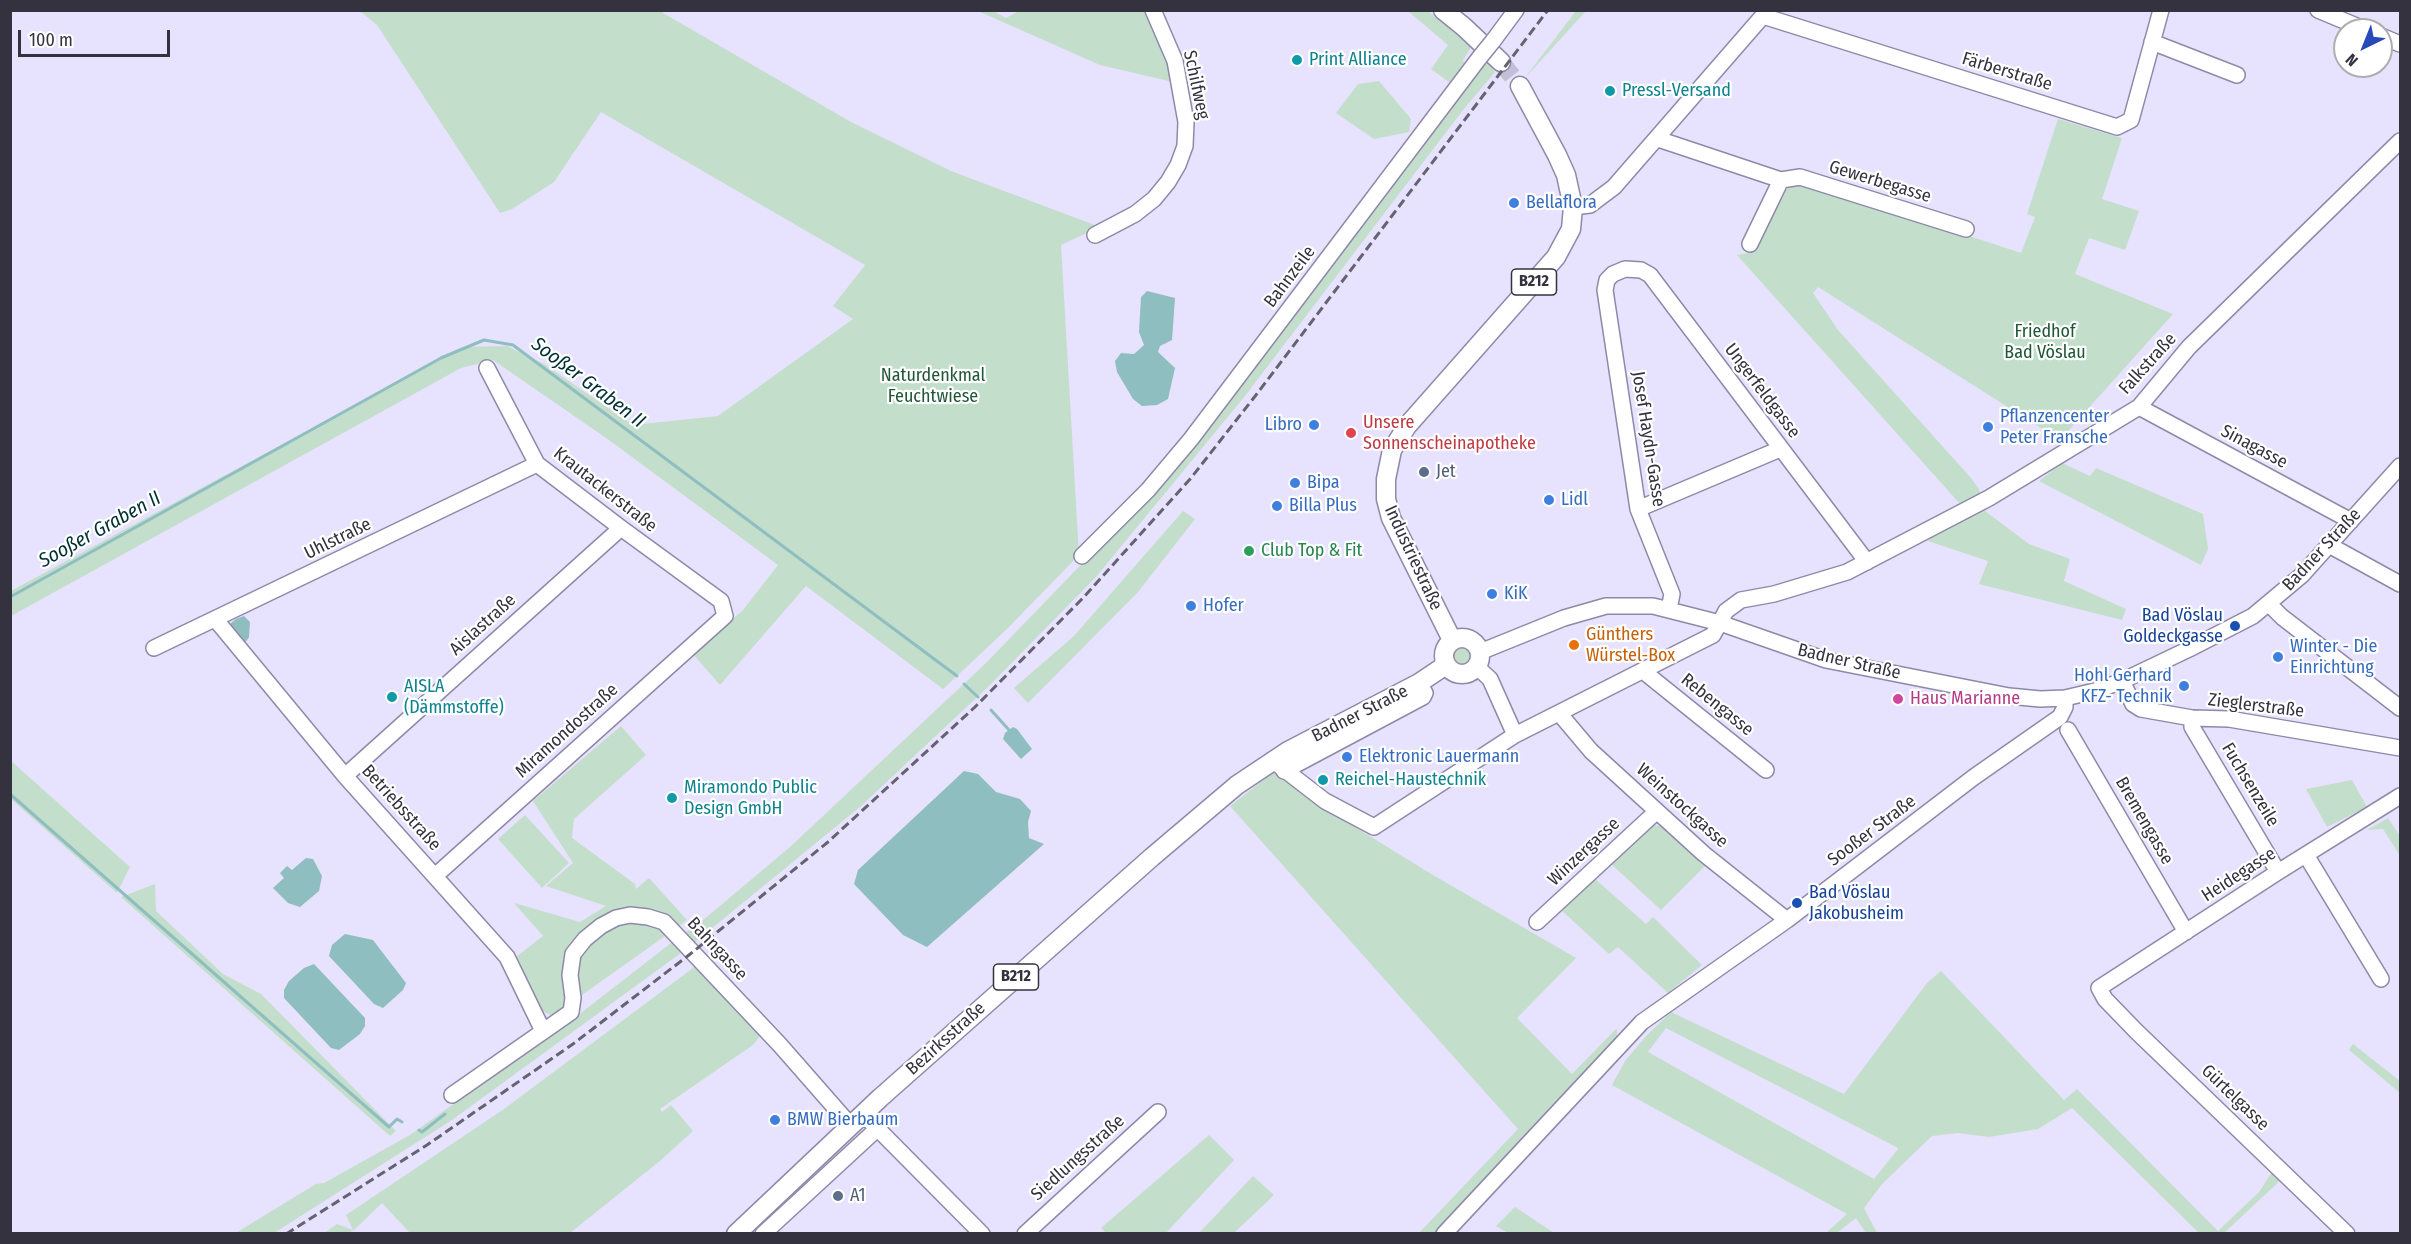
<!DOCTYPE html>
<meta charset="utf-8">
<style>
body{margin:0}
#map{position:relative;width:2411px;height:1244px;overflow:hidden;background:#e7e2fd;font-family:"Fira Sans Condensed",sans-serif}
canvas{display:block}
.frame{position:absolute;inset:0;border:12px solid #34323f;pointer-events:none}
.north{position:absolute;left:2333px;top:18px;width:60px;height:60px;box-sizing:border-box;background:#fff;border:2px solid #aeadb2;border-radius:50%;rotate:223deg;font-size:16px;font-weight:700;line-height:24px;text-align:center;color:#34323f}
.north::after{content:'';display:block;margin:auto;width:21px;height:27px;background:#2849b8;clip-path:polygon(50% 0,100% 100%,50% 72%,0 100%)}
.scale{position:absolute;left:18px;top:30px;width:152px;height:27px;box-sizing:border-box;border:3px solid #34323f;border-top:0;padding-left:8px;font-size:18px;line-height:21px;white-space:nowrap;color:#34323f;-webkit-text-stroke:4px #fff;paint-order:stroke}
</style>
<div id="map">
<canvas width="2411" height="1244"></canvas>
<div class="frame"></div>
<div class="north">N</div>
<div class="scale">100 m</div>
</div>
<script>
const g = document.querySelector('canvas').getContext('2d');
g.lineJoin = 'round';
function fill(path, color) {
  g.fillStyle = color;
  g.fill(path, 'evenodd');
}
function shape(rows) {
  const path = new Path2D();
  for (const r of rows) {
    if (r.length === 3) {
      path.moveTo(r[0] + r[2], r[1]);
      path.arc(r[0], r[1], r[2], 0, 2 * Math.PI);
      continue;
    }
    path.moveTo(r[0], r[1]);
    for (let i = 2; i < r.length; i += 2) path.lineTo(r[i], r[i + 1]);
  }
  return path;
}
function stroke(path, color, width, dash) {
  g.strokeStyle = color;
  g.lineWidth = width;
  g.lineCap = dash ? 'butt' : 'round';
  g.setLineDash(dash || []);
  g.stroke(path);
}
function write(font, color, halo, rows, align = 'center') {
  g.font = font + ' "Fira Sans Condensed",sans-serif';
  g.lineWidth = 4.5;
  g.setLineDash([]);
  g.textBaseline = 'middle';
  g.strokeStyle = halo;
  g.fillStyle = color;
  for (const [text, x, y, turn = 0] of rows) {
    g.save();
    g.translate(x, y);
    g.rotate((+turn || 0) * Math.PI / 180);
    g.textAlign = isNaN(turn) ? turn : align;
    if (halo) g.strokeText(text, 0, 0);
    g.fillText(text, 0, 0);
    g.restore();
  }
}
fill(shape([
 [360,11,663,11,663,13,851,122,951,171,1100,227,1061,245,1079,555,1007,629,943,689,806,586,720,685,692,653,743,610,778,565,609,440,493,360,461,368,11,616,11,591,462,347,507,346,544,364,633,425,718,416,853,319,833,306,865,265,601,112,554,182,512,209,500,213,377,25],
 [978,11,993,11,1006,18,1019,11,1149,11,1160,32,1173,82,1100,65],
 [1408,11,1428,11,1472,46,1463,60,1466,67,1453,85,1431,69,1448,45],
 [1576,11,1586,11,1524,79],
 [1485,59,1495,72,1463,110,1245,396,1096,577,989,686,861,806,694,943,685,933,708,916,790,847,985,664,1184,458],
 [1379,81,1411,119,1409,132,1374,139,1336,113,1358,84],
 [2058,119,2122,138,2102,199,2139,211,2125,250,2089,238,2075,274,2173,314,2060,440,1818,287,1813,293,1838,330,1971,478,1979,489,1985,511,2029,544,2070,559,2064,581,2126,609,2122,620,1979,584,1988,561,1928,541,1961,505,1737,255,1754,252,1791,181,1890,210,2021,253,2035,217,2027,214],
 [2062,463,2090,476,2096,468,2203,514,2208,549,2201,565,2039,481],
 [1183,511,1195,519,1138,592,1028,703,1014,688,1074,636],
 [1462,656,12],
 [621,726,646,755,574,819,572,838,635,884,636,889,649,878,687,920,679,926,662,914,585,931,567,1003,563,1010,556,1015,551,1015,542,1011,516,957,543,936,514,903,580,922,606,906,546,886,573,863,533,801],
 [11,761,130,867,117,893,11,799],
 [1275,771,1319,805,1433,875,1576,958,1517,1018,1572,1074,1617,1028,1617,1038,1436,1233,1419,1233,1518,1129,1230,806],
 [2352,780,2367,807,2327,827,2306,789],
 [525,815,569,863,542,888,498,839],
 [2388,818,2400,836,2400,861,2399,854,2383,829,2367,830],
 [1651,825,1661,826,1706,865,1661,910,1610,863],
 [1594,878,1646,924,1653,917,1702,965,1668,993,1618,947,1609,954,1560,909],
 [155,884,156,911,223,974,261,994,396,1131,390,1136,121,897],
 [633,922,658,926,668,934,582,995,579,992,576,966,580,956,591,941,610,928],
 [675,940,685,950,452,1120,274,1233,234,1234,316,1184,324,1183,410,1135,577,1016],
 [697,965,761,1035,753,1045,660,1109,662,1112,671,1105,693,1131,661,1160,570,1233,410,1233,382,1203,354,1230,348,1233,323,1234,337,1224,353,1230,346,1215,504,1109],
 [1941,971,2064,1100,2077,1089,2218,1231,2260,1191,2280,1159,2356,1233,2342,1233,2284,1177,2224,1233,2199,1233,2072,1108,2038,1129,1989,1137,1958,1133,1932,1136,1882,1184,1864,1208,1877,1233,1866,1233,1856,1218,1837,1233,1826,1233,1847,1214,1612,1085,1625,1061,1648,1034,1671,1012,1844,1094,1927,983],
 [1666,1028,1898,1148,1898,1149,1874,1179,1648,1052],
 [2353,1044,2400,1081,2400,1093,2349,1050],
 [1209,1135,1234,1160,1166,1233,1106,1233,1101,1228],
 [1253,1176,1274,1195,1234,1233,1199,1233],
 [1515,1207,1554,1233,1508,1233,1496,1226]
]), '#c4decc');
fill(shape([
 [1147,291,1175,298,1172,340,1160,346,1158,352,1175,368,1168,399,1157,405,1142,406,1133,399,1117,372,1115,361,1121,353,1134,354,1144,345,1139,332,1141,297],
 [244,616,250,622,249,637,245,643,230,629,231,623,236,619],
 [1013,727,1017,729,1032,749,1021,759,1003,739,1005,733],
 [964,771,978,774,996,792,1020,799,1031,811,1028,822,1029,838,1044,844,927,947,903,935,854,884,858,870],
 [306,858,313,859,322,876,319,891,300,907,288,903,273,888,284,878,280,873,287,866,292,870],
 [345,934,373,940,406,983,403,990,383,1008,374,1004,329,956,332,945],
 [314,964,365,1018,365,1026,360,1034,339,1050,331,1048,284,998,284,990,289,981,304,968]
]), '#8fbec0');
stroke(shape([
 [10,597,441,358,484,340,513,345,957,676],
 [964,684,978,697],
 [991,710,1009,730],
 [10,794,389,1127,397,1119,402,1122],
 [419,1130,422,1132,445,1114]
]), '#8fbec0', 3);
stroke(shape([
 [1501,62,1520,86]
]), '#c3bfd7', 18, [18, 9]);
const minor = shape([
 [2318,10,2366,30],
 [1763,16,2117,127,2131,120,2161,10],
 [2381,36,2400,44],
 [1493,41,1516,10],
 [2152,42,2237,75],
 [1658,139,1781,180,1750,244],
 [1781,180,1800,177,1966,229],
 [1573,207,1590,205,1614,187,1768,10],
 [1095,235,1135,214,1154,199,1168,182,1178,165,1185,146,1186,122,1175,61,1153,10],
 [2139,407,2351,521],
 [1638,509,1780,449],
 [2329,545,2400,584],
 [1082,556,1148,490,1191,439,1480,57],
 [2269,604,2282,617,2400,708],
 [1669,609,1672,594,1638,509,1605,290,1607,280,1613,274,1625,269,1641,270,1650,275,1867,562],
 [216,620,345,776,507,957,543,1031],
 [154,648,537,464],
 [1480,652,1564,618,1606,606,1653,606,1720,623,1826,660,2009,696,2040,699,2065,698,2095,691,2122,681,2189,649,2253,616,2302,575,2400,466],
 [1477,667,1490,679,1515,735],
 [1643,671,1766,770],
 [2122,681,2133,704,2141,709,2192,718,2229,719,2400,748],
 [1559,713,1591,751,1704,854,1787,920],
 [2192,718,2192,727,2278,872],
 [2068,730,2186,932],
 [1272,760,1325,801,1374,827,1515,735,1713,635,1726,611,1741,600,1774,594,1847,572,1989,498,2139,407,2189,347,2400,141],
 [1284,771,1423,697,1425,693,1419,683],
 [345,776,621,528],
 [2306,855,2381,979],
 [435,876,725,616,721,601,621,528,537,464,487,368],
 [1537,922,1657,811],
 [452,1095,571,1012,573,998,570,975,573,954,585,939,601,926,616,918,630,915,648,917,664,922,780,1045,851,1126],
 [863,1114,982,1234],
 [763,1234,877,1129],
 [1025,1234,1158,1112],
 [1444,1234,1642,1022,1787,920,1974,777,2060,717,2065,707,2065,698],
 [2347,1234,2136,1031,2105,999,2099,988,2278,872,2400,796]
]);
const major = shape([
 [1443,10,1464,27,1501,62],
 [1462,656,18],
 [1452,640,1391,518,1386,499,1386,479,1392,450,1407,426,1556,257,1571,229,1573,207,1566,175,1557,155,1520,86],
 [736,1234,880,1098,1152,857,1237,785,1288,751,1419,683,1446,665]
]);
stroke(minor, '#8f89a9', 18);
stroke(major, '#8f89a9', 21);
stroke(minor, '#fff', 15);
stroke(major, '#fff', 18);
stroke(shape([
 [286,1234,427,1145,573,1044,689,955,828,842,975,707,1083,598,1191,478,1256,395,1548,10]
]), '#656273', 3, [9, 4.5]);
const minorBridge = shape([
 [1480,57,1493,41]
]);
stroke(minorBridge, '#8f89a9', 18, []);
stroke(minorBridge, '#fff', 15);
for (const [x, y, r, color] of [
 [1297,60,6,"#0f9aa8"],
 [1610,91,6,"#0f9aa8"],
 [1514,203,6,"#3f7fe0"],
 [1314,425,6,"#3f7fe0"],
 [1988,427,6,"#3f7fe0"],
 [1351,433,6,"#e0444e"],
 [1424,472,6,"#5c6f8a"],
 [1295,483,6,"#3f7fe0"],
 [1549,500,6,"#3f7fe0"],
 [1277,506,6,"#3f7fe0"],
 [1249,551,6,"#2e9e5b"],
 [1492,594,6,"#3f7fe0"],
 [1191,606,6,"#3f7fe0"],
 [2235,626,6,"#1a4fb4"],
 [1574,645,6,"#e8710a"],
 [2278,657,6,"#3f7fe0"],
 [2184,686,6,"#3f7fe0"],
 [392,697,6,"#0f9aa8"],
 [1898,699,6,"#d1479c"],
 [1347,757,6,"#3f7fe0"],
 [1323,780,6,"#0f9aa8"],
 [672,798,6,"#0f9aa8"],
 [1797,903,6,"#1a4fb4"],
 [775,1120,6,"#3f7fe0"],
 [838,1196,6,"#5c6f8a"]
]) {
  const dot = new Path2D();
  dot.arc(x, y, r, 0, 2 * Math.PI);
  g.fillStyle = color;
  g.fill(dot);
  stroke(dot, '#fff', 2);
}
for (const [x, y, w] of [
 [1534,282,45],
 [1016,977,45]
]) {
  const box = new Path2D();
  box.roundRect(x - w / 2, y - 13, w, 26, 4.5);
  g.fillStyle = '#fff';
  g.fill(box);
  stroke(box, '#34323f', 1.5);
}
write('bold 16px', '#34323f', null, [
 ["B212",1534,282],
 ["B212",1016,977]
]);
write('18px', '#0d838f', '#fff', [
 ["Print Alliance",1309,60],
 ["Pressl-Versand",1622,91],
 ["AISLA",404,687],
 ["(Dämmstoffe)",404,708],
 ["Reichel-Haustechnik",1335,780],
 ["Miramondo Public",684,788],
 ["Design GmbH",684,809]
], 'left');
write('18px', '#34323f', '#fff', [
 ["Färberstraße",2007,72,17],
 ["Schilfweg",1196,85,78],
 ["Gewerbegasse",1880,182,17],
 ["Bahnzeile",1290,277,-53],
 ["Falkstraße",2148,364,-48],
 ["Ungerfeldgasse",1762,391,53],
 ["Josef Haydn-Gasse",1648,439,81],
 ["Sinagasse",2254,447,28],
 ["Krautackerstraße",605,490,38],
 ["Uhlstraße",338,539,-26],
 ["Badner Straße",2322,550,-47],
 ["Industriestraße",1413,558,65],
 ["Aislastraße",483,625,-42],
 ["Badner Straße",1849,662,13],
 ["Rebengasse",1717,705,39],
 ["Zieglerstraße",2256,706,7],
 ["Badner Straße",1360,714,-27],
 ["Miramondostraße",567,731,-42],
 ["Fuchsenzeile",2250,785,59],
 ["Weinstockgasse",1682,806,42],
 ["Betriebsstraße",401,808,48],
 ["Bremengasse",2144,821,60],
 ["Sooßer Straße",1872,831,-37],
 ["Winzergasse",1584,852,-43],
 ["Heidegasse",2239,875,-33],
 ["Bahngasse",717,949,47],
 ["Bezirksstraße",946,1039,-42],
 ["Gürtelgasse",2235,1098,44],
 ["Siedlungsstraße",1078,1158,-42]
]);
write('18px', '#366cbe', '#fff', [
 ["Bellaflora",1526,203],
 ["Pflanzencenter",2000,417],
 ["Peter Fransche",2000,438],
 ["Libro",1302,425,"right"],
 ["Bipa",1307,483],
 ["Lidl",1561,500],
 ["Billa Plus",1289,506],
 ["KiK",1504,594],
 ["Hofer",1203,606],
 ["Winter - Die",2290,647],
 ["Einrichtung",2290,668],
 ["Hohl Gerhard",2172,676,"right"],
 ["KFZ- Technik",2172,697,"right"],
 ["Elektronic Lauermann",1359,757],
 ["BMW Bierbaum",787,1120]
], 'left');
write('18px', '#205737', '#fff', [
 ["Friedhof",2045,332],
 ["Bad Vöslau",2045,353],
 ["Naturdenkmal",933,376],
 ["Feuchtwiese",933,397]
]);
write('18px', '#be3a42', '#fff', [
 ["Unsere",1363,423],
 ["Sonnenscheinapotheke",1363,444]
], 'left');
write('18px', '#4e5e75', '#fff', [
 ["Jet",1436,472],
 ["A1",850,1196]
], 'left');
write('18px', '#27864d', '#fff', [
 ["Club Top & Fit",1261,551]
], 'left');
write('18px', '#164399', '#fff', [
 ["Bad Vöslau",2223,616],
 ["Goldeckgasse",2223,637],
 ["Bad Vöslau",1809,893,"left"],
 ["Jakobusheim",1809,914,"left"]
], 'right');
write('18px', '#c56008', '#fff', [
 ["Günthers",1586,635],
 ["Würstel-Box",1586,656]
], 'left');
write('18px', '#b23c85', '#fff', [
 ["Haus Marianne",1910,699]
], 'left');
write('italic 20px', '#003032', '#fff', [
 ["Sooßer Graben II",588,383,37],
 ["Sooßer Graben II",100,530,-29]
]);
</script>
